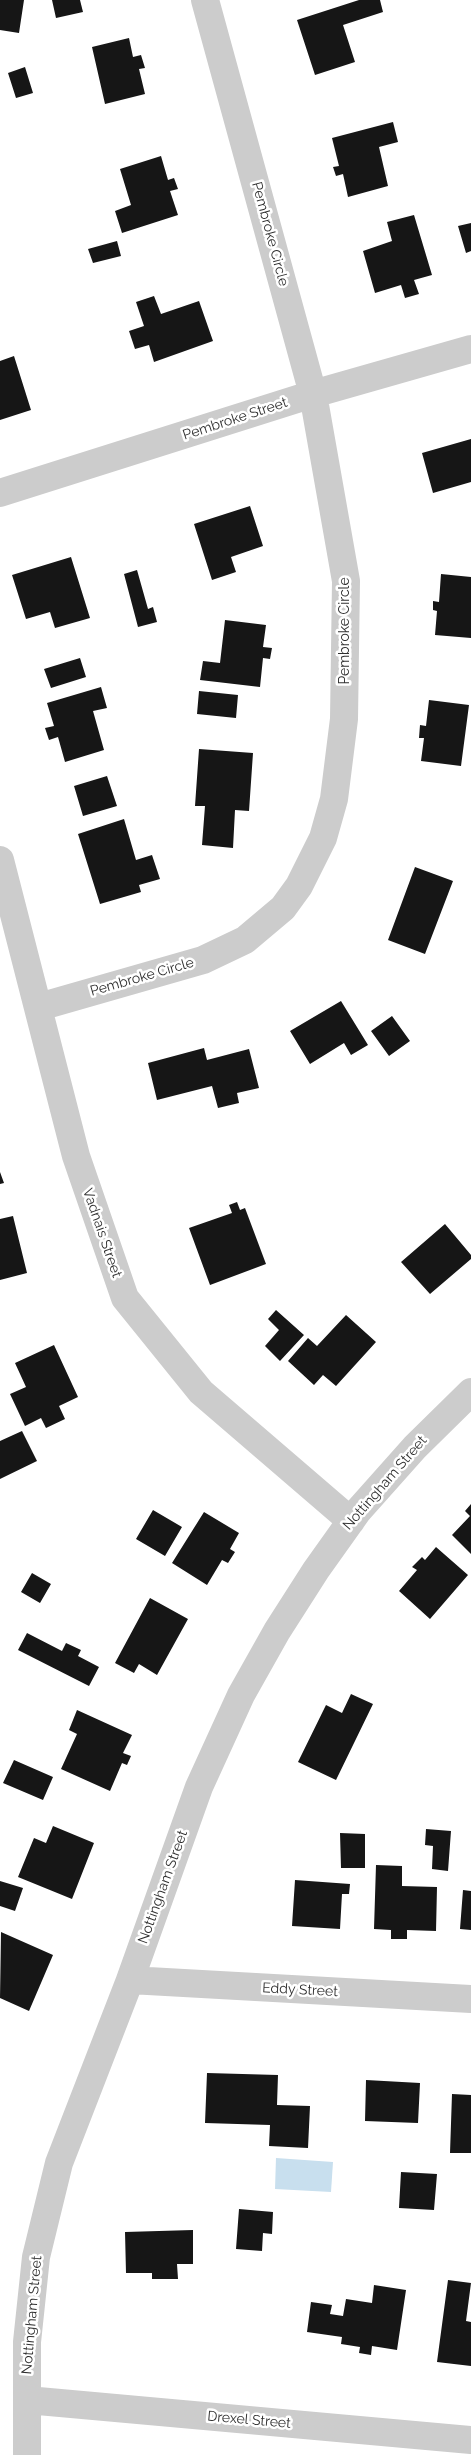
<!DOCTYPE html>
<style>
body{margin:0}
canvas{display:block;background:#fff}
</style>
<canvas width="471" height="2455"></canvas>
<script>
const g = document.querySelector('canvas').getContext('2d');
g.lineJoin = 'round';
function fill(path, color) {
  g.fillStyle = color;
  g.fill(path, 'evenodd');
}
function shape(rows) {
  const path = new Path2D();
  for (const r of rows) {
    path.moveTo(r[0], r[1]);
    for (let i = 2; i < r.length; i += 2) path.lineTo(r[i], r[i + 1]);
  }
  return path;
}
function stroke(path, color, width, dash) {
  g.strokeStyle = color;
  g.lineWidth = width;
  g.lineCap = dash ? 'butt' : 'round';
  g.setLineDash(dash || []);
  g.stroke(path);
}
function write(font, color, halo, rows, align = 'center') {
  g.font = font + ' Raleway,sans-serif';
  g.lineWidth = 5;
  g.setLineDash([]);
  g.textBaseline = 'middle';
  g.strokeStyle = halo;
  g.fillStyle = color;
  for (const [text, x, y, turn = 0] of rows) {
    g.save();
    g.translate(x, y);
    g.rotate((+turn || 0) * Math.PI / 180);
    g.textAlign = isNaN(turn) ? turn : align;
    if (halo) g.strokeText(text, 0, 0);
    g.fillText(text, 0, 0);
    g.restore();
  }
}
fill(shape([
 [276,2158,333,2162,331,2192,275,2189]
]), '#c8dfee');
fill(shape([
 [0,0,24,0,19,33,0,30],
 [52,0,80,0,83,12,56,18],
 [359,0,380,0,383,12,343,25,355,62,315,75,297,20],
 [129,38,133,57,141,55,145,68,139,69,145,94,105,104,92,47],
 [25,67,33,93,16,98,8,73],
 [393,122,398,142,379,147,388,186,348,197,343,174,336,176,333,167,339,166,332,138],
 [161,156,168,180,174,178,178,189,170,191,178,215,122,233,115,211,131,205,120,169],
 [414,215,432,275,414,280,419,294,405,298,401,285,375,293,363,251,392,241,387,222],
 [471,223,471,251,466,253,458,226],
 [117,241,121,256,93,263,88,249],
 [154,296,161,314,199,301,213,341,154,362,149,345,135,349,129,331,144,326,136,302],
 [14,356,31,410,0,420,0,361],
 [471,439,471,482,433,493,422,453],
 [250,506,263,546,231,557,236,572,212,580,194,524],
 [71,557,90,618,55,628,50,612,26,619,12,575],
 [137,570,148,609,153,607,157,622,138,627,124,574],
 [441,574,471,577,471,638,435,635,437,611,433,610,433,601,439,602],
 [225,620,266,625,263,647,272,648,270,659,263,658,260,687,200,680,203,661,220,663],
 [80,658,86,677,51,688,44,669],
 [101,687,107,708,93,711,104,750,65,762,58,737,49,740,45,728,54,726,47,703],
 [199,691,238,695,236,718,197,714],
 [429,700,469,705,461,766,421,761,424,738,419,738,420,725,426,726],
 [199,749,253,753,249,811,235,810,233,848,202,845,205,806,195,806],
 [107,776,117,806,83,816,74,786],
 [124,819,136,860,152,855,160,879,139,885,141,892,100,904,78,834],
 [415,867,453,881,425,954,388,940],
 [341,1001,368,1045,351,1055,344,1043,310,1064,290,1031],
 [392,1016,410,1041,389,1056,371,1031],
 [204,1048,207,1060,249,1049,259,1088,237,1093,239,1103,218,1108,212,1086,157,1100,148,1063],
 [0,1172,4,1183,0,1184],
 [237,1202,240,1210,245,1208,266,1264,210,1285,189,1228,232,1213,229,1205],
 [13,1216,27,1273,0,1280,0,1219],
 [445,1224,471,1255,471,1259,430,1294,401,1262],
 [276,1310,304,1335,280,1361,265,1346,279,1330,268,1319],
 [346,1315,376,1342,336,1386,323,1375,314,1385,288,1361,308,1338,317,1346],
 [54,1345,78,1397,59,1406,65,1419,46,1428,41,1418,25,1426,10,1394,26,1387,15,1363],
 [22,1431,37,1461,0,1479,0,1441],
 [471,1504,471,1554,452,1535,470,1516,465,1511],
 [153,1510,182,1527,165,1556,136,1539],
 [204,1512,239,1533,230,1549,235,1552,228,1563,222,1560,207,1585,172,1563],
 [436,1547,468,1575,430,1619,399,1591,417,1570,412,1567,422,1557,425,1560],
 [32,1573,51,1584,40,1603,21,1592],
 [150,1598,188,1619,157,1675,139,1664,134,1673,115,1663],
 [27,1633,62,1651,66,1643,81,1650,78,1656,99,1667,89,1686,18,1650],
 [351,1694,373,1704,336,1780,298,1762,326,1705,342,1713],
 [77,1710,132,1735,123,1753,131,1756,127,1765,122,1763,110,1791,61,1769,77,1734,69,1730],
 [14,1760,53,1777,43,1800,3,1783],
 [53,1826,94,1843,72,1899,18,1877,34,1838,46,1843],
 [426,1829,451,1831,448,1871,432,1869,433,1846,425,1845],
 [340,1833,365,1834,365,1868,341,1868],
 [376,1865,402,1866,402,1886,437,1887,436,1931,407,1930,407,1939,391,1939,391,1930,374,1929],
 [295,1880,350,1884,349,1894,342,1894,340,1929,292,1926],
 [0,1881,23,1888,15,1911,0,1906],
 [463,1890,471,1891,471,1930,460,1929],
 [1,1932,53,1955,29,2011,0,1998],
 [207,2073,278,2075,277,2105,310,2106,308,2148,269,2146,270,2125,205,2123],
 [366,2080,420,2083,418,2123,365,2121],
 [452,2094,471,2095,471,2153,450,2153],
 [401,2172,437,2174,434,2210,399,2208],
 [239,2209,273,2212,272,2234,263,2233,262,2251,236,2249],
 [193,2230,193,2264,177,2264,178,2279,152,2279,152,2273,126,2273,125,2232],
 [448,2280,471,2283,466,2321,471,2322,471,2366,437,2362],
 [374,2285,406,2290,397,2350,372,2346,371,2355,359,2353,360,2347,341,2344,342,2337,307,2332,311,2302,332,2305,330,2314,343,2316,346,2299,372,2303]
]), '#161616');
stroke(shape([
 [0,493,313,394,471,349],
 [0,860,76,1156,125,1298,201,1392,351,1521],
 [39,1007,203,960,245,940,283,908,299,886,323,838,334,799,344,719,346,581,313,394,205,0],
 [130,1980,471,1999],
 [27,2400,471,2440],
 [27,2455,27,2342,36,2257,59,2163,130,1980,199,1787,241,1695,277,1631,316,1570,358,1511,415,1447,471,1392]
]), '#ccc', 28);
write('14px', '#2f2f2f', '#fff', [
 ["Pembroke Circle",270,234,75],
 ["Pembroke Street",235,419,-18],
 ["Pembroke Circle",345,631,-90],
 ["Pembroke Circle",142,977,-16],
 ["Vadnais Street",102,1233,71],
 ["Nottingham Street",385,1483,-49],
 ["Nottingham Street",163,1887,-70],
 ["Eddy Street",300,1990,3],
 ["Nottingham Street",32,2315,-85],
 ["Drexel Street",249,2420,5]
]);
</script>
